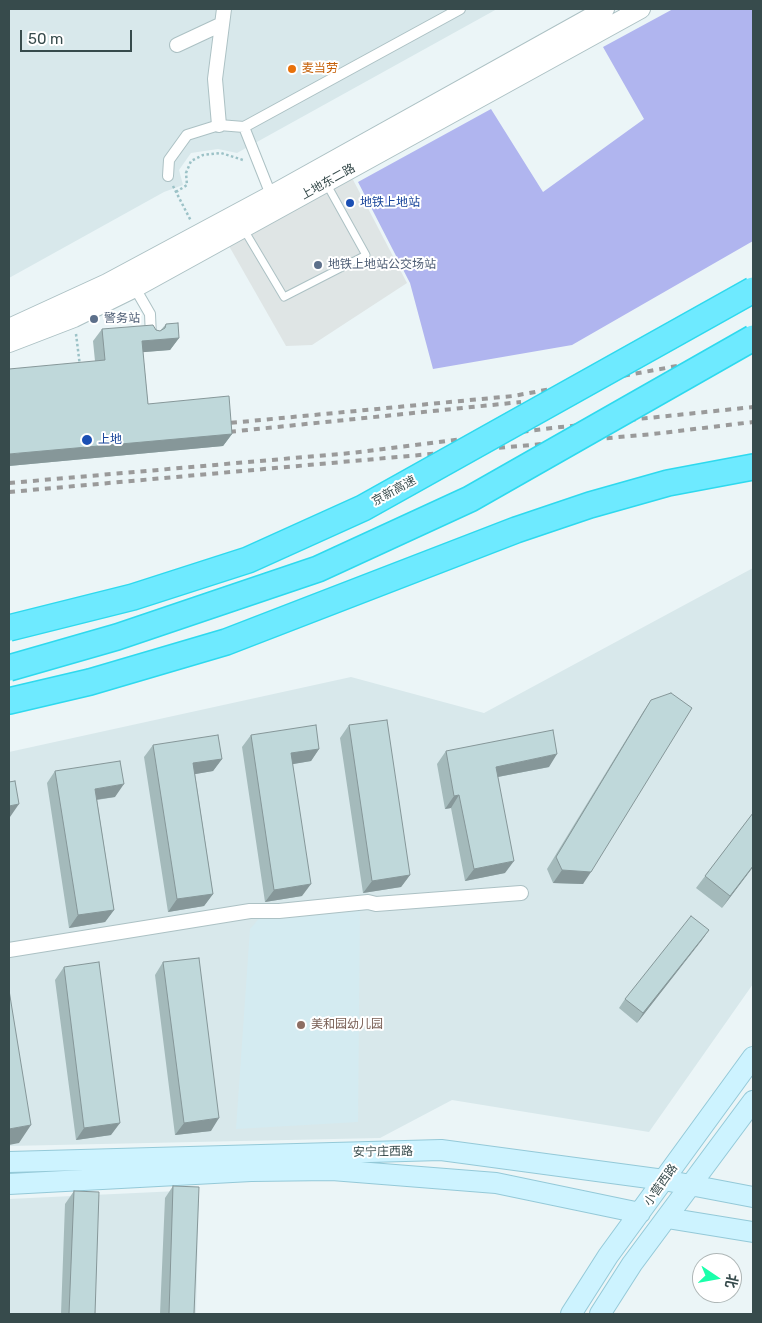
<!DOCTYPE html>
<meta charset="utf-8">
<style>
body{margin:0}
#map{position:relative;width:762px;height:1323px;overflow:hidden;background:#ebf5f7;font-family:Rubik,"Noto Sans SC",sans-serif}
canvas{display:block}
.frame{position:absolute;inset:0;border:10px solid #374b4c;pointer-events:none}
.north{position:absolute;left:692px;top:1253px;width:50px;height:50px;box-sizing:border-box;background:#fff;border:1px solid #afb7b7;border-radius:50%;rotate:102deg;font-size:14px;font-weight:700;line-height:20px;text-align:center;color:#374b4c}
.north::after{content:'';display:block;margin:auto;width:18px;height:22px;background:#1affaa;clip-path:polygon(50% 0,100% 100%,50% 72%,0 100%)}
.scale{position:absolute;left:20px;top:30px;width:112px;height:22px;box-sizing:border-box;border:2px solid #374b4c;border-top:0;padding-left:6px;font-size:15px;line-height:18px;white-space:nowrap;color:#374b4c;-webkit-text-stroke:4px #fff;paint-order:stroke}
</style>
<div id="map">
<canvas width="762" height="1323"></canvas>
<div class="frame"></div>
<div class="north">北</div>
<div class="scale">50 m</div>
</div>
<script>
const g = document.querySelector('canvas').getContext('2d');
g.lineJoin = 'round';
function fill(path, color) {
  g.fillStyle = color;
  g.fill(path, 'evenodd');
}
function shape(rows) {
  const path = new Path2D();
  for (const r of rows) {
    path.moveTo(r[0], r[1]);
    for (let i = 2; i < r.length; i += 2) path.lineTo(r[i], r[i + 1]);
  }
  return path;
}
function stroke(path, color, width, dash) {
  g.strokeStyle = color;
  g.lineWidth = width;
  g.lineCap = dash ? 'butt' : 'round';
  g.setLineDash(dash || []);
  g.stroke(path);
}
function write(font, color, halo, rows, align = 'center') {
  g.font = font + ' Rubik,"Noto Sans SC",sans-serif';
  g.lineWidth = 4;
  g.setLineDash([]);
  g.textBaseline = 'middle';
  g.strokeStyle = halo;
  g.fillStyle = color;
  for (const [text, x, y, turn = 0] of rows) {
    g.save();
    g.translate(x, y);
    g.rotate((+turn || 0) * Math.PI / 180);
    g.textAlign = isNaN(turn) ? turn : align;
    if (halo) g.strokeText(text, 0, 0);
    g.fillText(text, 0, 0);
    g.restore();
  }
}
fill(shape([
 [9,9,497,9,237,153,218,149,191,153,179,170,183,185,164,192,9,278],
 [753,568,753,984,649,1132,452,1100,380,1138,9,1146,9,752,351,677,484,713],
 [199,1190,196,1314,9,1314,9,1199]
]), '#d8e8eb');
fill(shape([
 [360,909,358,1122,236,1129,250,929,262,915]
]), '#d4ebf1');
fill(shape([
 [673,9,753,9,753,241,572,345,433,369,410,283,358,182,491,109,543,192,644,119,603,47]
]), '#b0b5ef');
fill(shape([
 [350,174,407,283,312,345,286,346,229,246]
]), '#dfe5e5');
const service = shape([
 [243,228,284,297,366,255,326,183]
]);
const pedestrian = shape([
 [244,127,271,195],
 [168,176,169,160,187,135,219,125,244,127,460,9],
 [135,288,150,314,151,337]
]);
const minor = shape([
 [177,45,222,24],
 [219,125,215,79,224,9],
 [9,950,250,911,279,911,368,902,376,904,521,893]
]);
const tertiary = shape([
 [9,328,107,283,271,195,605,9],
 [9,343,74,318,135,288,641,9]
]);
const secondary = shape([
 [9,1162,441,1150,664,1180,753,1197],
 [9,1184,251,1171,332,1170,496,1183,640,1213],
 [667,1218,753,1232],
 [571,1314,608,1256,753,1057],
 [600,1314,632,1264,753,1101]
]);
const motorway = shape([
 [9,701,90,682,226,642,516,530,590,505,668,483,753,467]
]);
stroke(service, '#acc1c4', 9);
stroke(pedestrian, '#acc1c4', 12);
stroke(minor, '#acc1c4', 16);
stroke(tertiary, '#acc1c4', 20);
stroke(secondary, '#94c9d8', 22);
stroke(motorway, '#2ed9ee', 28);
stroke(shape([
 [173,186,191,221],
 [176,192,187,185,186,173,191,161,203,155,221,153,243,160],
 [76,334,80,366]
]), '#9cc2c7', 2.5, [2.5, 2.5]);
stroke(service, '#fff', 7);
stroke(pedestrian, '#fff', 10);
stroke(minor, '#fff', 14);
stroke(tertiary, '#fff', 18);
stroke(secondary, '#cdf3ff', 20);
stroke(motorway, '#6eeaff', 25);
stroke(shape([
 [219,424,513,396,753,352],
 [218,433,521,402],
 [9,483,351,453,552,428,753,407],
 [9,492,653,434,753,422]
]), '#9a9a9a', 4, [6, 6]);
const motorwayBridge = shape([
 [9,628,133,597,248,560,363,508,753,290],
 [9,668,117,637,318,569,470,499,753,338]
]);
stroke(motorwayBridge, '#2ed9ee', 28, []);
stroke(motorwayBridge, '#6eeaff', 25);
fill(shape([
 [166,324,179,338,170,350,143,352,148,404,232,434,223,446,9,466,95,361,93,341,102,329,156,330,160,331],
 [651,700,583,884,553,883,547,869,643,712],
 [349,725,410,875,401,887,363,893,340,738],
 [251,735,319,749,311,761,292,764,302,896,265,902,242,747],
 [153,745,222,759,213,771,195,774,213,894,204,906,168,912,144,757],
 [446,751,549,767,498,777,505,873,465,881,451,808,445,809,437,764],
 [55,771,115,797,97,800,114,910,105,922,69,928,47,783],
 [753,813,753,867,722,908,696,888],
 [709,930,637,1023,619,1008,625,999],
 [163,962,211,1131,175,1135,155,975],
 [64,967,111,1135,76,1140,55,980],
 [173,1186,194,1314,160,1314,165,1198],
 [74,1191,95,1314,61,1314,65,1204]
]), '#a4babb');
fill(shape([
 [179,338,170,350,133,353,142,341],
 [232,434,223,446,9,466,9,454],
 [319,749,311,761,282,766,291,753],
 [557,754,549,767,487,779,496,767],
 [222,759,213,771,184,776,193,763],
 [124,784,115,797,86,801,95,789],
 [459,795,451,808,445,809,454,796],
 [19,804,10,817,9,817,9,806],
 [514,861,505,873,465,881,474,869],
 [753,866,753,867,722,908,730,896],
 [562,870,591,872,583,884,553,883],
 [410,875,401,887,363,893,372,881],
 [311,884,302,896,265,902,274,890],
 [213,894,204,906,168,912,177,899],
 [114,910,105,922,69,928,78,915],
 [709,930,702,940,637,1023,643,1013],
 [219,1118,211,1131,175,1135,184,1123],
 [120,1123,111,1135,76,1140,84,1128],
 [31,1125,19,1143,9,1145,9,1129]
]), '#869799');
const building = shape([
 [178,323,179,338,142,341,148,404,229,396,232,434,9,454,9,369,105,360,102,329,153,325,156,330,160,331,165,328,166,324,178,323],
 [671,693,692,708,591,872,562,870,556,857,651,700,671,693],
 [387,720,410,875,372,881,349,725,387,720],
 [316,725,319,749,291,753,311,884,274,890,251,735,316,725],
 [553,730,557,754,496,767,514,861,474,869,459,795,454,796,446,751,553,730],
 [218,735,222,759,193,763,213,894,177,899,153,745,218,735],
 [120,761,124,784,95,789,114,910,78,915,55,771,120,761],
 [15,781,19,804,9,806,9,782,15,781],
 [753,813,753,866,730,896,705,876,753,813],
 [691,916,709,930,643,1013,625,999,691,916],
 [199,958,219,1118,184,1123,163,962,199,958],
 [99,962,120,1123,84,1128,64,967,99,962],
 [9,990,31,1125,9,1129,9,990],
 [173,1186,199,1187,194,1314,169,1314,173,1186],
 [74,1191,99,1192,95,1314,69,1314,74,1191]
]);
fill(building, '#bfd8da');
stroke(building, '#869799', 1);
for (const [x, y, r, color] of [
 [292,69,5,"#e8710a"],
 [350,203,5,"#1a4fb4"],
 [318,265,5,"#5c6f8a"],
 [94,319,5,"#5c6f8a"],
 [87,440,6,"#1a4fb4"],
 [301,1025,5,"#8d6e63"]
]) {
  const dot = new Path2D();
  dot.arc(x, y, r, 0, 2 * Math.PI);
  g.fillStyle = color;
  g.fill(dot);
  stroke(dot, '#fff', 2);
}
write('12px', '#c56008', '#fff', [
 ["麦当劳",302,69]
], 'left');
write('12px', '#374b4c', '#fff', [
 ["上地东二路",328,182,-29],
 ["京新高速",394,491,-29],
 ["安宁庄西路",383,1152,-1],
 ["小营西路",661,1185,-55]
]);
write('12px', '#164399', '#fff', [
 ["地铁上地站",360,203],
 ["上地",98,440]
], 'left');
write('12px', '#4e5e75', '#fff', [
 ["地铁上地站公交场站",328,265],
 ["警务站",104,319]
], 'left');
write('12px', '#785e54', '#fff', [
 ["美和园幼儿园",311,1025]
], 'left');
</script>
